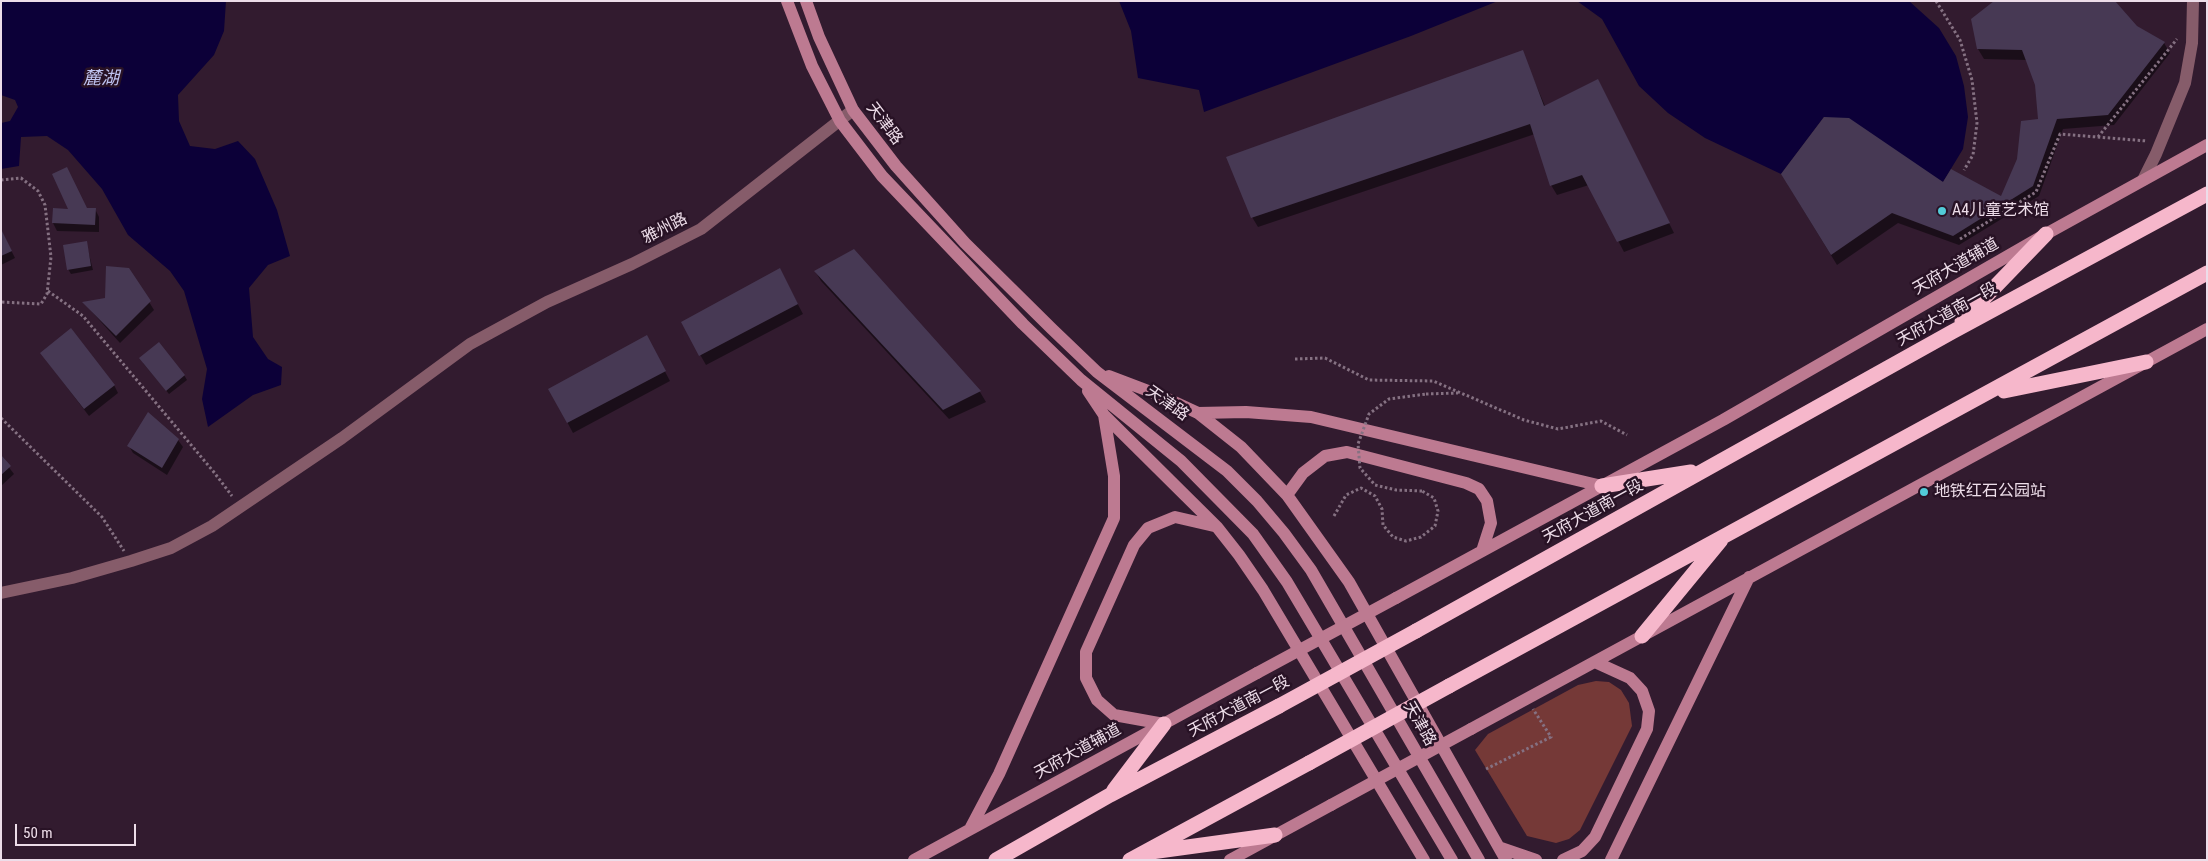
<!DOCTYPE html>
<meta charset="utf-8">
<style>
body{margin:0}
#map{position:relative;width:2208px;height:861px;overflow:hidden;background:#321b2f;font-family:"Roboto Condensed",sans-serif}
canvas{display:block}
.frame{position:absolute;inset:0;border:2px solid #eddde9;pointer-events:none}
.scale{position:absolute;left:15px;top:824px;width:121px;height:22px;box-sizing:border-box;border:2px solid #eddde9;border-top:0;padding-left:6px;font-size:15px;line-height:18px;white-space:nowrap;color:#eddde9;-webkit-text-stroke:4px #281225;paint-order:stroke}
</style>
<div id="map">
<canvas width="2208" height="861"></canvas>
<div class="frame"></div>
<div class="scale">50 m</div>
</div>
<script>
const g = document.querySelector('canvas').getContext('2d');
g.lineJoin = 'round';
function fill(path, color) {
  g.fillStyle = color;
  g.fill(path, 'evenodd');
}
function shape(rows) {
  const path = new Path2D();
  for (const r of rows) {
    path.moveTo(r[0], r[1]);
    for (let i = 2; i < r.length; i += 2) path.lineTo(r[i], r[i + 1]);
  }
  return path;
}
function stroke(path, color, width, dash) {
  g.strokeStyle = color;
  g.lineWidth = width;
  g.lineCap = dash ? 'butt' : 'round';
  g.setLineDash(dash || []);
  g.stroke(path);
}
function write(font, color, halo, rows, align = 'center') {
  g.font = font + ' "Roboto Condensed","Noto Sans SC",sans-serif';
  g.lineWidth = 5;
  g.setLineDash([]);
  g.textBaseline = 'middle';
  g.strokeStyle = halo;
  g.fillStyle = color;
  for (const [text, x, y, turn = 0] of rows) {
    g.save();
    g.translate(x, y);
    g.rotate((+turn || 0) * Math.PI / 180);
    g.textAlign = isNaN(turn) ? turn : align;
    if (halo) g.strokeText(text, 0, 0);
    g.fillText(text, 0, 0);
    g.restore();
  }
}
fill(shape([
 [1596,681,1609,682,1621,690,1629,703,1632,726,1580,830,1569,839,1556,843,1527,836,1475,750,1488,734,1578,685]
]), '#753937');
fill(shape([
 [1,1,226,1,224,31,214,55,178,95,179,121,190,146,215,149,238,141,255,159,277,210,290,256,268,265,249,288,253,337,268,359,282,367,281,385,253,395,208,427,202,399,207,369,184,291,170,271,128,235,102,189,68,150,47,136,21,137,19,166,1,169,1,123,10,121,18,107,15,100,1,95],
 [1119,1,1498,1,1411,36,1204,112,1199,90,1138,78,1131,31],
 [1577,1,1909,1,1939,28,1956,56,1964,86,1968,117,1963,149,1943,182,1824,117,1781,174,1705,138,1668,113,1639,86,1602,19]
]), '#0c0038');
fill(shape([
 [2136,27,2164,43,2170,53,2114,125,2063,129,2039,196,1959,245,1898,223,1837,265,1788,185,1944,184,2001,198,2040,120,2036,84,2027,60,1984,59,1978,49],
 [1522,52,1545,106,1603,91,1674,233,1624,252,1589,185,1557,195,1551,185,1535,134,1258,227,1252,217],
 [95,209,99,217,99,232,57,231,53,223],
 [1,230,15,258,1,265],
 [86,242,93,270,71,274,68,269],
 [854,251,980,392,986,402,949,419,821,281,815,271],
 [129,269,154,310,120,343,84,303,107,299],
 [785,280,803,314,706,365,682,323],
 [652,347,670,381,573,433,550,390],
 [46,360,114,385,118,393,89,416],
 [143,363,184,375,187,380,169,394],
 [178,440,183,447,167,475,133,453,129,446],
 [1,457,14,474,1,486]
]), '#0007');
fill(shape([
 [1994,1,2115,1,2137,26,2165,42,2108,115,2057,119,2033,186,1953,236,1892,213,1831,255,1781,174,1824,117,1849,118,1943,182,1951,169,2001,196,2017,159,2021,121,2038,119,2035,85,2022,50,1977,49,1971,19],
 [1523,50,1544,106,1598,79,1670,223,1617,242,1582,175,1550,186,1530,124,1251,218,1226,157],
 [67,167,87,208,96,208,95,225,52,223,53,208,68,209,52,174],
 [1,229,12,251,1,256],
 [87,241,91,266,67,270,63,245],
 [854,249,981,391,943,410,814,271],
 [106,266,129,268,151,301,116,336,82,302,105,298],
 [780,268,798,304,699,356,681,322],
 [71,328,115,385,84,409,40,353],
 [647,335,666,371,567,423,548,389],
 [159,342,185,375,166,391,139,358],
 [148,412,179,439,162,468,127,446],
 [1,455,11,466,1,475]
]), '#473954');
stroke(shape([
 [1936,1,1960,40,1972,80,1977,123,1973,155,1964,170],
 [2098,137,2177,39],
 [1,180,21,178,38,191,45,205,51,257,47,294,41,304,1,302],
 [1960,239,2036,192,2060,134,2147,141],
 [48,291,83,316,213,471,232,496],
 [1295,359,1325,358,1369,380,1433,381,1524,420,1558,429,1601,421,1627,435],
 [1426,394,1458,393],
 [1,418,102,517,124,551],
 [1334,516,1346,495,1361,488,1375,496,1382,509,1383,525,1393,537,1406,541,1421,537,1435,526,1438,511,1434,498,1422,491],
 [1486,769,1551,737,1533,709]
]), '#857182', 3, [2.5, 2.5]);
stroke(shape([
 [2143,180,2156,154,2185,83,2192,43,2193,1],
 [1,593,72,578,131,561,171,548,212,526,342,438,470,344,547,302,632,264,701,229,853,110]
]), '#865c6a', 12);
stroke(shape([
 [787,1,812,66,840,121,882,176,1023,324,1081,380,1181,461,1253,534,1287,582,1452,860],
 [806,1,819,37,853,110,896,166,965,243,1052,329,1097,372,1227,471,1257,501,1284,533,1311,570,1479,860],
 [1109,376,1159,395,1198,413,1241,447,1287,495,1349,582,1506,860],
 [1088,391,1104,415,1217,527,1239,555,1263,590,1424,860],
 [1198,413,1246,412,1311,417,1602,486],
 [1287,495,1303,473,1325,456,1347,452,1466,483,1479,489,1487,501,1491,523,1482,551],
 [1396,598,1723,420,2046,234,2207,145],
 [1164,724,1114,715,1097,700,1086,678,1086,652,1134,545,1148,528,1175,517,1214,526],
 [1471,729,2207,329],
 [970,829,999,774,1114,518,1114,476,1104,415],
 [1501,848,1536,860],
 [914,860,1257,673],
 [1230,860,1331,805],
 [1563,860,1582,851,1595,837,1647,729,1649,711,1642,691,1630,678,1595,662],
 [1611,860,1749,577]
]), '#bd7a91', 12);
stroke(shape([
 [1962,321,2046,234],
 [2004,391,2146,362],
 [1602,486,1691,472],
 [1416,631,1952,332,2207,194],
 [1642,636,1721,540],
 [1449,686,2207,273],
 [1114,790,1164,724],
 [1151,852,1275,835],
 [996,860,1110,795,1279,706],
 [1130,860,1309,763]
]), '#f6b7cb', 15);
stroke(shape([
 [1422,491,1396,490,1375,485,1360,468,1358,444,1369,414,1389,399,1426,394]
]), '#857182', 3, [2.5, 2.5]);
stroke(shape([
 [1257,673,1396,598],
 [1331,805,1471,729]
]), '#bd7a91', 12);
stroke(shape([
 [1279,706,1416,631],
 [1309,763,1449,686]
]), '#f6b7cb', 15);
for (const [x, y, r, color] of [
 [1942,211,5,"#52cbd8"],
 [1924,492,5,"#52cbd8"]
]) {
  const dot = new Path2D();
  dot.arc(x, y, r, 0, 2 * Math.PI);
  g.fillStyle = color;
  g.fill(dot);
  stroke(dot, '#281225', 2);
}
write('16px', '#eddde9', '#281225', [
 ["天津路",884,124,53],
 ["雅州路",665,229,-27],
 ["天府大道辅道",1956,267,-30],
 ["天府大道南一段",1947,315,-29],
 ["天津路",1167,404,35],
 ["天府大道南一段",1593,512,-29],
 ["天府大道南一段",1239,707,-28],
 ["天津路",1419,724,60],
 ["天府大道辅道",1078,752,-29]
]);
write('16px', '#eddde9', '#281225', [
 ["A4儿童艺术馆",1952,211],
 ["地铁红石公园站",1934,492]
], 'left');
write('italic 18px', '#bfc3f0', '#281225', [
 ["麓湖",101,79]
]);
</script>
